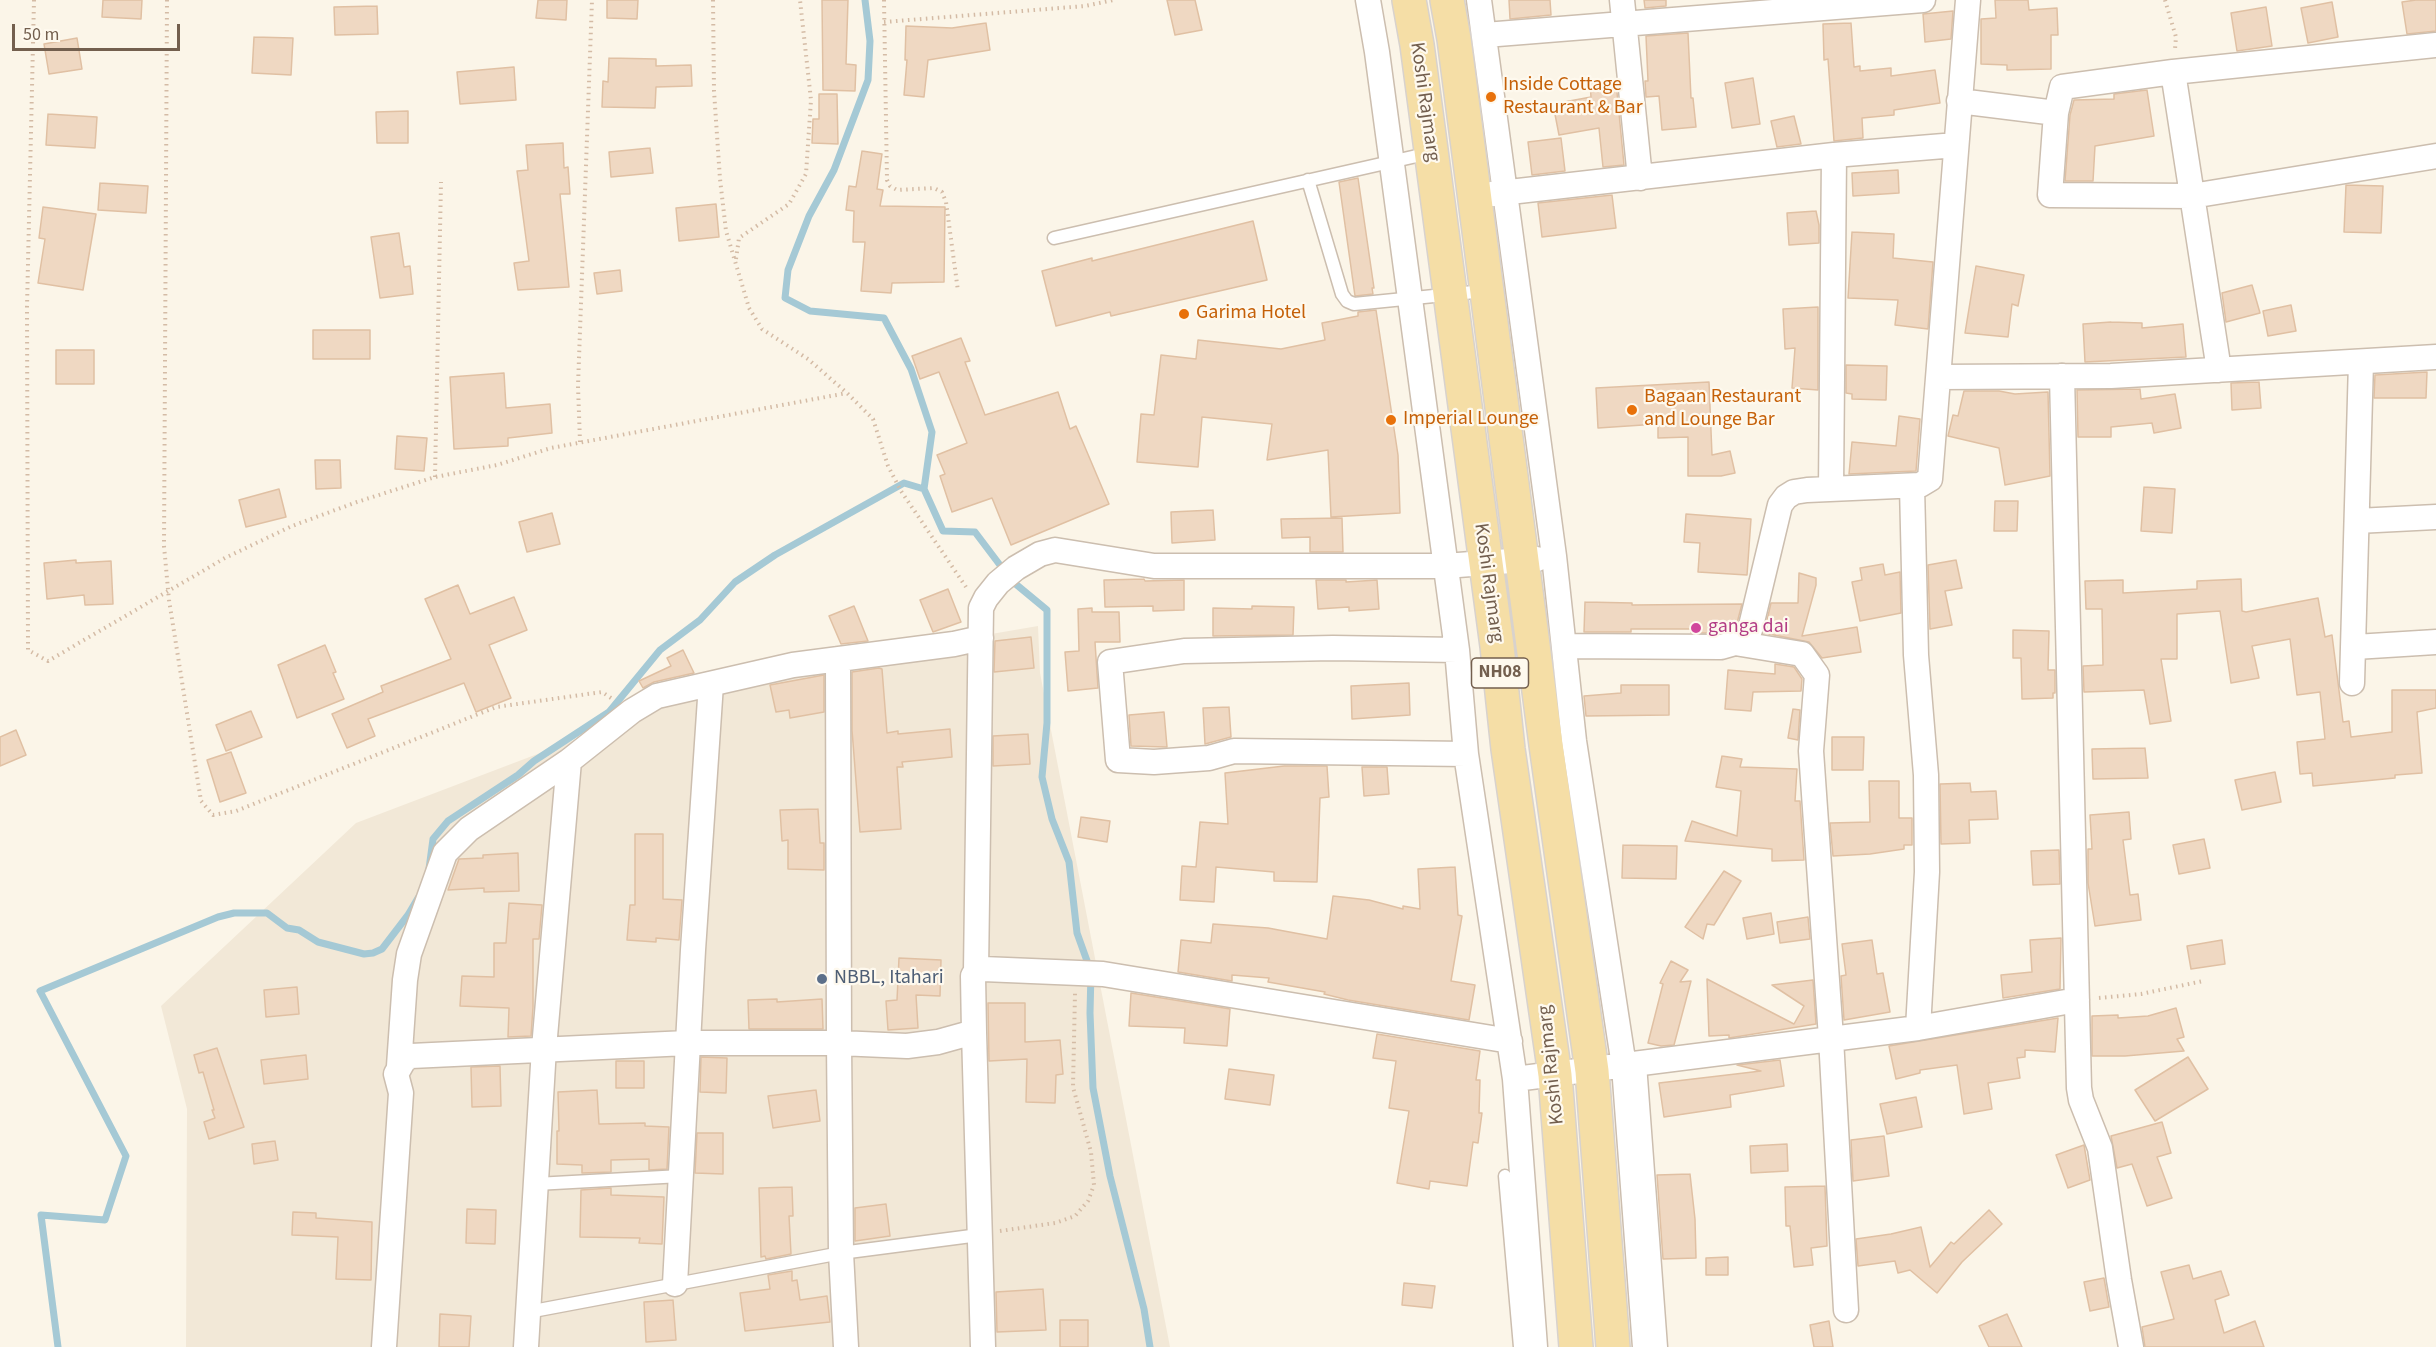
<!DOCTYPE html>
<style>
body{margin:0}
#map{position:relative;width:2436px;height:1347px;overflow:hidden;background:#fbf5e8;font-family:"Source Sans 3",sans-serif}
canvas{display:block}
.scale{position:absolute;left:12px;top:24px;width:168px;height:27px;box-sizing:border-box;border:3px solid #735f4e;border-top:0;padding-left:8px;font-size:18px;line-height:21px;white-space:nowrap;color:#735f4e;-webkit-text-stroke:4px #fef9ee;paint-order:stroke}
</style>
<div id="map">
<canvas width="2436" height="1347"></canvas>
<div class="scale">50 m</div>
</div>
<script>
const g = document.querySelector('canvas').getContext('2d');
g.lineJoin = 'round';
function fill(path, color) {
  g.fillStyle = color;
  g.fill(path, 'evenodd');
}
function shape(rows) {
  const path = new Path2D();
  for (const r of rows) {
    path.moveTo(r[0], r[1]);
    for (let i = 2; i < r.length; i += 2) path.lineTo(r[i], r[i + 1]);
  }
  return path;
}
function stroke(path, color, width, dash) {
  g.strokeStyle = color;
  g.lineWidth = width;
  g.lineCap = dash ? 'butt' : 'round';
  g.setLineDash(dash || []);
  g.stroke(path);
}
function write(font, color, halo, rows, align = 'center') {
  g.font = font + ' "Source Sans 3",sans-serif';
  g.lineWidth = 4.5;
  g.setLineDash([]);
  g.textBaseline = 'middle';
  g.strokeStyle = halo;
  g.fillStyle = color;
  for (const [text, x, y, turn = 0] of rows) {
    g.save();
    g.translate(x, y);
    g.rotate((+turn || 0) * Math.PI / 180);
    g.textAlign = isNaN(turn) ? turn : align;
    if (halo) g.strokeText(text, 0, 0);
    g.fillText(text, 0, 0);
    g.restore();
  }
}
fill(shape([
 [1038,626,1040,673,1170,1347,186,1347,187,1109,161,1006,356,823,740,677]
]), '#f2e8d7');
stroke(shape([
 [865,0,870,41,868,80,834,170,809,216,788,270,785,298,810,311,884,318,911,369,932,432,924,489,943,531,975,532,1012,581,1047,610,1047,723,1042,777,1052,819,1069,862,1077,933,1091,972,1090,1013,1093,1088,1110,1176,1144,1309,1150,1347],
 [429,869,433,839,448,821,518,775,534,761,609,712,660,650,700,620,735,582,775,555,904,483,924,489],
 [58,1347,41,1215,105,1220,126,1156,40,991,218,917,234,913,267,913,287,928,299,930,318,942,364,954,373,953,382,949,408,915,418,898]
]), '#a5c9d5', 7);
const building = shape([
 [103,0,142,0,141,19,102,17,103,0],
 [538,0,567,0,566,20,536,18,538,0],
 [607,0,638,0,637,19,607,18,607,0],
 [822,0,848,0,846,64,856,65,855,91,823,90,822,0],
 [1167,0,1195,0,1202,30,1175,35,1167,0],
 [1509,0,1550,0,1551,15,1510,19,1509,0],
 [1644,0,1666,0,1666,6,1645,8,1644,0],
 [1995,0,2028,0,2029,10,2057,8,2058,35,2051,35,2051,69,2007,70,2007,65,1981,64,1981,19,1996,18,1995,0],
 [2416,0,2436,0,2436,31,2407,34,2402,2,2416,0],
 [2332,2,2338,37,2308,43,2301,8,2332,2],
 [377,6,378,34,335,35,334,7,377,6],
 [2266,7,2272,46,2237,51,2231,13,2266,7],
 [1953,11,1951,39,1925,42,1923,14,1953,11],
 [986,23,990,50,928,60,924,97,904,95,907,60,905,60,906,26,952,28,986,23],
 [1851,23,1854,67,1860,66,1860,71,1891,68,1891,76,1935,70,1940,103,1894,110,1894,115,1862,118,1863,138,1834,141,1828,59,1824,60,1823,24,1851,23],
 [1688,33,1691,98,1693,98,1696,127,1662,130,1659,96,1646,97,1645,81,1648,81,1646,36,1688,33],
 [254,37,293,38,291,75,252,73,254,37],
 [77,38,82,69,49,74,44,44,77,38],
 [609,58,656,59,656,66,691,65,692,86,656,87,655,108,602,107,603,81,608,82,609,58],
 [514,67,516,100,460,104,457,72,514,67],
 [1753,78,1760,124,1732,128,1725,83,1753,78],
 [1616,82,1624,165,1603,167,1599,128,1559,135,1553,104,1591,97,1590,83,1616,82],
 [2147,90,2154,136,2095,146,2093,181,2065,181,2070,115,2074,100,2114,99,2114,94,2147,90],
 [819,94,837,94,838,144,812,143,813,119,819,119,819,94],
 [408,111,408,143,377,143,376,112,408,111],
 [48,114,97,117,95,148,46,145,48,114],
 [1794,116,1801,144,1777,147,1771,121,1794,116],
 [1561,138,1565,171,1532,175,1528,142,1561,138],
 [563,143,564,168,568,167,570,194,560,194,569,287,518,290,514,263,529,261,517,171,528,170,526,145,563,143],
 [650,148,653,173,611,177,609,152,650,148],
 [862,151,882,154,877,189,883,190,880,206,945,207,944,282,892,283,891,293,861,291,865,242,853,242,854,211,846,210,849,186,856,187,862,151],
 [1898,170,1899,193,1853,196,1852,173,1898,170],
 [1358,178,1374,288,1372,288,1373,294,1355,296,1339,182,1358,178],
 [100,183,148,186,146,213,98,210,100,183],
 [2346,185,2383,186,2381,233,2344,232,2346,185],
 [1612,195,1616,228,1542,237,1538,203,1612,195],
 [716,204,719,237,679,241,676,208,716,204],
 [43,207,96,214,83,290,38,283,45,239,39,238,43,207],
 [1816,211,1819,225,1819,243,1789,245,1787,213,1816,211],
 [1253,221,1267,280,1111,316,1110,312,1056,326,1042,271,1092,258,1092,261,1253,221],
 [1852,232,1894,234,1893,258,1933,262,1928,329,1895,325,1898,300,1848,298,1852,232],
 [399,233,404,267,410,266,413,294,380,298,371,237,399,233],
 [1976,266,2024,275,2018,306,2012,304,2008,337,1965,333,1976,266],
 [620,270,622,291,597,294,594,273,620,270],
 [2252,285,2260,313,2226,322,2222,293,2252,285],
 [2291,305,2296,331,2268,336,2263,311,2291,305],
 [1818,307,1818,390,1792,388,1795,348,1785,349,1783,309,1818,307],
 [1376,310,1398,455,1400,513,1331,517,1328,450,1267,460,1272,424,1202,417,1198,467,1137,462,1141,414,1154,415,1161,355,1196,359,1198,340,1281,349,1325,340,1322,323,1358,316,1358,312,1376,310],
 [2111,322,2142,323,2142,328,2183,324,2186,357,2085,362,2083,324,2111,322],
 [313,330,370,330,370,359,313,359,313,330],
 [961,338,970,361,965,362,985,415,1058,392,1070,429,1076,426,1109,504,1011,545,992,498,952,512,940,476,945,474,937,455,967,443,939,372,920,379,912,356,961,338],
 [56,350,94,350,94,384,56,384,56,350],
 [1846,365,1887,366,1886,400,1852,399,1852,394,1846,393,1846,365],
 [2427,372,2426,398,2374,398,2375,375,2427,372],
 [504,373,506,408,550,404,552,433,508,438,508,446,454,449,450,377,504,373],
 [1709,382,1712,455,1730,451,1735,473,1721,476,1688,476,1688,437,1658,438,1658,424,1598,428,1596,388,1709,382],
 [2259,382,2261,408,2232,410,2231,383,2259,382],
 [2140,389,2141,399,2175,394,2181,428,2154,433,2152,423,2111,427,2111,437,2078,437,2077,390,2140,389],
 [1964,391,1999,391,2015,394,2048,392,2050,476,2005,485,1999,448,1948,436,1953,415,1958,416,1964,391],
 [1899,416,1920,419,1916,471,1849,474,1852,442,1896,446,1899,416],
 [397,436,427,438,424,471,395,469,397,436],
 [315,460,340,460,341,488,316,489,315,460],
 [2144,487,2175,489,2172,533,2141,531,2144,487],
 [279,489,286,517,246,527,239,500,279,489],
 [1995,501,2018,501,2017,531,1994,531,1995,501],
 [1213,510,1215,540,1172,543,1171,512,1213,510],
 [552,513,560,544,527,552,519,522,552,513],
 [1686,514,1751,519,1747,575,1698,572,1700,543,1684,542,1686,514],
 [1342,518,1343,552,1310,552,1310,537,1282,538,1281,519,1342,518],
 [76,560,76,563,111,561,113,604,85,605,84,595,47,599,44,563,76,560],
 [1956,560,1962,588,1945,591,1952,625,1930,629,1928,565,1956,560],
 [1883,564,1885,575,1900,572,1901,613,1860,621,1852,582,1862,580,1860,568,1883,564],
 [1799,573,1816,578,1816,585,1802,636,1857,627,1861,652,1822,658,1809,642,1764,633,1771,603,1798,603,1799,573],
 [1144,579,1145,581,1184,580,1184,610,1153,611,1153,606,1105,607,1104,580,1144,579],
 [2241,579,2242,611,2246,612,2318,598,2325,637,2332,635,2343,722,2349,721,2351,737,2392,732,2392,690,2436,690,2436,708,2417,712,2422,773,2395,775,2395,778,2313,786,2312,773,2300,774,2297,742,2325,739,2320,692,2297,695,2290,639,2252,646,2259,678,2231,683,2220,611,2177,614,2177,659,2161,659,2171,721,2150,724,2144,690,2084,692,2083,666,2103,665,2102,609,2086,609,2085,581,2123,580,2123,593,2197,589,2197,581,2241,579],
 [1316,580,1346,580,1346,582,1377,580,1379,609,1349,611,1349,607,1318,609,1316,580],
 [458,585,470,614,514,597,527,630,489,645,511,698,476,712,464,683,368,719,375,736,347,748,332,714,383,692,381,686,451,659,425,599,458,585],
 [948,589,961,622,933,632,920,600,948,589],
 [1585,602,1632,603,1632,605,1742,604,1737,623,1729,630,1719,633,1691,633,1692,629,1631,629,1631,632,1584,632,1585,602],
 [854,606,868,641,841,644,829,616,854,606],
 [1252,606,1294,607,1293,635,1213,636,1213,608,1252,609,1252,606],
 [1092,608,1092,612,1119,612,1120,642,1095,642,1098,688,1068,691,1065,652,1079,651,1078,609,1092,608],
 [2013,630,2049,631,2048,670,2055,670,2055,693,2053,693,2053,698,2022,699,2021,658,2013,658,2013,630],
 [1031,637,1034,668,994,672,995,641,1031,637],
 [325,645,336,672,333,673,344,699,297,718,278,665,325,645],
 [683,650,694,673,654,682,643,688,639,681,671,666,667,658,683,650],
 [1775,664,1794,667,1802,679,1801,691,1753,692,1751,711,1725,709,1728,670,1775,674,1775,664],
 [879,668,882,669,887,733,898,731,898,734,950,729,952,757,902,762,903,767,897,767,901,829,860,832,852,730,852,672,879,668],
 [824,675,824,712,790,718,789,710,776,712,770,685,824,675],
 [1409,683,1410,715,1352,719,1351,686,1409,683],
 [1621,685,1669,685,1669,715,1586,716,1584,696,1621,693,1621,685],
 [1229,707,1231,737,1205,744,1203,708,1229,707],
 [1793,709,1800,710,1798,740,1788,738,1793,709],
 [251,711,262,737,226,751,216,725,251,711],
 [1164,712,1167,747,1131,746,1129,715,1164,712],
 [16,730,26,755,0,766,0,737,16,730],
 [1028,734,1030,764,993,766,993,736,1028,734],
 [1832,737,1864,737,1863,770,1832,770,1832,737],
 [2145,748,2148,778,2093,779,2092,749,2145,748],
 [231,752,246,793,220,802,207,760,231,752],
 [1722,756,1742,759,1740,767,1797,769,1795,801,1800,801,1804,860,1772,861,1772,849,1685,841,1692,821,1737,836,1741,791,1716,787,1722,756],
 [1284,766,1327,766,1329,797,1320,798,1317,882,1274,881,1274,872,1216,867,1214,902,1180,900,1182,866,1196,867,1200,822,1228,824,1225,773,1284,766],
 [1362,767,1387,767,1389,794,1364,796,1362,767],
 [2275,772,2281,802,2242,810,2235,780,2275,772],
 [1869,781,1899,781,1899,818,1912,818,1912,845,1904,845,1904,849,1870,854,1833,856,1830,823,1870,822,1869,781],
 [1970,783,1971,792,1996,791,1998,819,1969,820,1970,843,1941,844,1940,784,1970,783],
 [818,809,820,843,824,843,824,870,788,869,788,840,782,841,780,810,818,809],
 [2129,812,2131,839,2123,840,2130,895,2138,894,2141,920,2095,926,2088,883,2088,849,2092,849,2090,815,2129,812],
 [1081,817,1110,821,1107,842,1078,837,1081,817],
 [635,834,663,834,663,899,682,900,679,940,656,938,656,942,627,940,630,905,635,905,635,834],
 [2204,839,2210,868,2179,874,2173,845,2204,839],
 [1623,845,1677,846,1676,879,1622,878,1623,845],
 [2059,850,2060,884,2033,885,2031,851,2059,850],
 [518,853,519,891,484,892,484,888,448,890,459,859,483,858,483,855,518,853],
 [1455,867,1458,915,1462,916,1451,981,1475,985,1469,1020,1348,1000,1324,994,1325,992,1268,982,1269,978,1232,975,1232,981,1178,972,1181,940,1211,943,1213,924,1268,928,1327,939,1333,896,1369,900,1403,909,1403,906,1420,909,1418,869,1455,867],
 [1724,871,1741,881,1714,925,1707,924,1703,939,1685,927,1724,871],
 [509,903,542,905,539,939,533,939,533,1007,531,1036,508,1037,509,1008,460,1006,462,976,494,977,494,943,506,943,509,903],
 [1771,913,1774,934,1747,939,1743,918,1771,913],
 [1808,917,1810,939,1780,943,1777,922,1808,917],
 [2061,938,2060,989,2003,998,2001,975,2032,972,2030,940,2061,938],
 [1872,940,1877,974,1883,973,1890,1012,1844,1020,1841,976,1846,975,1842,944,1872,940],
 [2222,940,2225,964,2191,969,2187,946,2222,940],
 [899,958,941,960,940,996,916,995,918,1028,888,1030,886,1001,897,1000,899,958],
 [1671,961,1688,970,1680,982,1691,981,1674,1045,1661,1046,1648,1043,1663,984,1660,983,1671,961],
 [1707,979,1794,1024,1804,1006,1772,985,1813,980,1816,1024,1729,1038,1729,1035,1709,1036,1707,979],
 [297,987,299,1014,266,1017,264,990,297,987],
 [1131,993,1230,1009,1227,1046,1184,1043,1185,1028,1129,1026,1131,993],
 [777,999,777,1002,822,999,823,1029,749,1029,748,1000,777,999],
 [988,1003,1025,1003,1025,1042,1060,1040,1063,1074,1056,1075,1055,1103,1026,1102,1027,1059,989,1061,988,1003],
 [2176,1008,2184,1037,2177,1039,2184,1051,2125,1056,2092,1056,2092,1016,2118,1015,2118,1018,2148,1016,2176,1008],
 [2058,1018,2055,1052,2025,1050,2025,1057,2017,1058,2020,1078,1988,1083,1992,1109,1964,1114,1957,1065,1920,1070,1920,1073,1896,1079,1889,1046,2058,1018],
 [1377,1034,1480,1051,1476,1080,1480,1080,1479,1113,1482,1113,1478,1143,1473,1142,1467,1186,1430,1181,1429,1189,1397,1183,1409,1111,1389,1108,1396,1061,1373,1058,1377,1034],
 [217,1048,244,1127,209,1139,204,1122,215,1118,212,1110,214,1110,203,1072,199,1073,194,1055,217,1048],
 [306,1055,308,1079,264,1084,261,1060,306,1055],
 [701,1057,727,1058,726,1093,700,1092,701,1057],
 [2188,1057,2208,1089,2155,1121,2135,1090,2188,1057],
 [1780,1060,1784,1086,1730,1095,1731,1107,1664,1117,1659,1083,1761,1071,1737,1065,1780,1060],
 [616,1061,644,1061,644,1088,616,1088,616,1061],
 [500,1066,501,1106,472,1107,471,1067,500,1066],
 [1229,1069,1274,1075,1270,1105,1225,1099,1229,1069],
 [597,1090,599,1124,645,1123,645,1126,669,1127,667,1169,649,1170,649,1159,611,1160,611,1172,582,1173,582,1165,557,1164,557,1131,559,1131,558,1092,597,1090],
 [816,1090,820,1121,773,1128,768,1096,816,1090],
 [1916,1097,1922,1127,1887,1134,1880,1104,1916,1097],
 [2162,1122,2171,1153,2157,1157,2172,1198,2147,1206,2132,1164,2117,1168,2111,1136,2162,1122],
 [697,1133,723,1133,723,1174,695,1173,697,1133],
 [1884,1136,1889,1176,1853,1181,1851,1140,1884,1136],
 [275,1141,278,1160,254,1164,252,1144,275,1141],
 [1787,1144,1788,1171,1751,1173,1750,1146,1787,1144],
 [2084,1145,2090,1180,2068,1188,2056,1155,2084,1145],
 [1690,1174,1695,1219,1696,1258,1663,1259,1657,1175,1690,1174],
 [1825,1186,1827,1246,1811,1248,1813,1265,1794,1267,1790,1226,1786,1226,1785,1187,1825,1186],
 [792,1187,793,1216,789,1216,791,1254,766,1259,765,1256,761,1257,759,1188,792,1187],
 [611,1188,611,1195,664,1197,662,1244,639,1243,640,1238,580,1237,581,1190,611,1188],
 [886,1204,890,1236,855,1241,855,1208,886,1204],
 [467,1209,496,1210,495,1244,466,1243,467,1209],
 [1989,1210,2002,1224,1962,1262,1937,1293,1910,1270,1898,1273,1895,1261,1858,1266,1856,1239,1891,1234,1921,1227,1930,1267,1951,1242,1954,1244,1989,1210],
 [293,1212,316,1213,316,1218,372,1222,371,1280,336,1279,338,1237,292,1235,293,1212],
 [1728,1257,1728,1275,1706,1275,1706,1258,1728,1257],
 [2189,1265,2193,1279,2221,1271,2229,1295,2215,1300,2224,1333,2255,1321,2264,1347,2145,1347,2142,1327,2174,1319,2161,1272,2189,1265],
 [792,1271,792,1281,797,1280,800,1300,827,1296,830,1322,745,1331,740,1293,770,1289,768,1275,792,1271],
 [2104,1278,2109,1307,2090,1311,2084,1282,2104,1278],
 [1404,1283,1435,1286,1432,1308,1402,1305,1404,1283],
 [1043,1289,1046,1330,997,1332,996,1292,1043,1289],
 [673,1300,676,1340,646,1342,644,1302,673,1300],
 [440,1314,471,1316,469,1347,439,1347,440,1314],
 [2007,1314,2022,1347,1989,1347,1979,1326,2007,1314],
 [1060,1320,1088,1320,1088,1347,1060,1347,1060,1320],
 [1829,1321,1833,1347,1814,1347,1810,1325,1829,1321]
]);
fill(building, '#efd8c2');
stroke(building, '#e0c0a3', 1.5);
const service = shape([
 [1308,180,1342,294,1347,301,1354,304,1484,291],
 [1054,238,1430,153],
 [1640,1064,1661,1347],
 [1505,1176,1520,1347],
 [536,1184,681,1176],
 [528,1312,841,1253,979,1235]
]);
const minor = shape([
 [1368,0,1377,52,1457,650,1466,754,1515,1079,1535,1347],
 [1479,0,1554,556,1574,741,1624,1066,1645,1347],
 [1622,0,1640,178],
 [1485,35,1923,0],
 [2173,72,2062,87,2056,113,2050,195,2192,196,2436,156],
 [1959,101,2056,113],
 [1492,194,1834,155,1956,145],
 [2219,370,2173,72,2436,45],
 [2062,376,2079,1088,2081,1100,2100,1148,2119,1280,2131,1347],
 [1939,377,2111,376,2436,357],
 [1912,486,1916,655,1926,775,1927,872,1918,1028],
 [1831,489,1834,155],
 [2357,521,2436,517],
 [1735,643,1802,654,1817,675,1811,751,1831,1038,1846,1310],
 [1565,646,1721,647,1735,643,1743,638,1750,630,1780,505,1786,497,1794,492,1807,490,1920,485,1930,479,1968,0],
 [2355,647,2436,642],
 [1457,650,1333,648,1184,651,1110,662,1118,760,1154,762,1209,758,1234,751,1466,754],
 [838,659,839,1043,841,1253,846,1347],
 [2352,683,2361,362],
 [976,971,981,608,986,598,998,583,1016,568,1040,554,1055,550,1154,566,1445,566,1537,559],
 [974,1032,983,1347],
 [399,1066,405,980,409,954,445,853,469,829,569,761,632,711,657,696,793,665,954,644,981,638],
 [1515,1079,1918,1028,2077,1000],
 [675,1284,693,950,711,684],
 [384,1347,401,1093,396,1074,404,1060,411,1056,687,1043,839,1043,907,1046,938,1042,974,1032,973,976,976,971,983,969,1103,974,1510,1041],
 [526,1347,544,1048,569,761]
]);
const primary = shape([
 [1409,0,1417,45,1497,646,1508,749,1555,1075,1576,1347],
 [1447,0,1454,39,1546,745,1592,1071,1613,1347]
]);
stroke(service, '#ccbeaf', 15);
stroke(minor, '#ccbeaf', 27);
stroke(primary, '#d8d2cd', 36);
stroke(shape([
 [34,0,27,307,28,650,48,661,225,558,292,526,357,502,435,477,497,465,551,448,847,393],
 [167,0,164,546,169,600,201,801,213,815,236,811,496,707,602,692,611,698],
 [713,0,714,91,720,179,726,231,749,308,762,329,808,359,847,393,873,419,888,466,901,491,966,587],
 [884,0,887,180,890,186,897,190,934,188,942,192,946,202,958,291],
 [2165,0,2176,37,2175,49],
 [884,22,1085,6,1114,0],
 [736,259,739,238,789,204,806,174,811,100,800,0],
 [580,442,578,386,592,0],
 [435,477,441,182],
 [2099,998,2141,994,2203,981],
 [1000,1231,1055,1223,1075,1216,1088,1201,1094,1185,1091,1152,1073,1087,1075,993]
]), '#d4bba5', 4, [1.5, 4.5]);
stroke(service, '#fff', 12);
stroke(minor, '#fff', 24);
stroke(primary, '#f5dea6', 33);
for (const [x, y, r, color] of [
 [1491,97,6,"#e8710a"],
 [1184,314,6,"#e8710a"],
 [1632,410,6,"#e8710a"],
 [1391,420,6,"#e8710a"],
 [1696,628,6,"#d1479c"],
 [822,979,6,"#5c6f8a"]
]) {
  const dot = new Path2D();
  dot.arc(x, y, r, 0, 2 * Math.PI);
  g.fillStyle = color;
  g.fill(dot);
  stroke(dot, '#fef9ee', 2);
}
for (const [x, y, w] of [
 [1500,673,57]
]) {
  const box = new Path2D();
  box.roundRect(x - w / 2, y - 15, w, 30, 4.5);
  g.fillStyle = '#fef9ee';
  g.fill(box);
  stroke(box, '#735f4e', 1.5);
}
write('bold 18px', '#735f4e', null, [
 ["NH08",1500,673]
]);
write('20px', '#c56008', '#fef9ee', [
 ["Inside Cottage",1503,86],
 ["Restaurant & Bar",1503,109],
 ["Garima Hotel",1196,314],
 ["Bagaan Restaurant",1644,398],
 ["and Lounge Bar",1644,421],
 ["Imperial Lounge",1403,420]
], 'left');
write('20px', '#735f4e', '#fef9ee', [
 ["Koshi Rajmarg",1424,102,82],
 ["Koshi Rajmarg",1488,583,82],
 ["Koshi Rajmarg",1552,1065,-96]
]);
write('20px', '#b23c85', '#fef9ee', [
 ["ganga dai",1708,628]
], 'left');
write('20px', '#4e5e75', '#fef9ee', [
 ["NBBL, Itahari",834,979]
], 'left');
</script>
